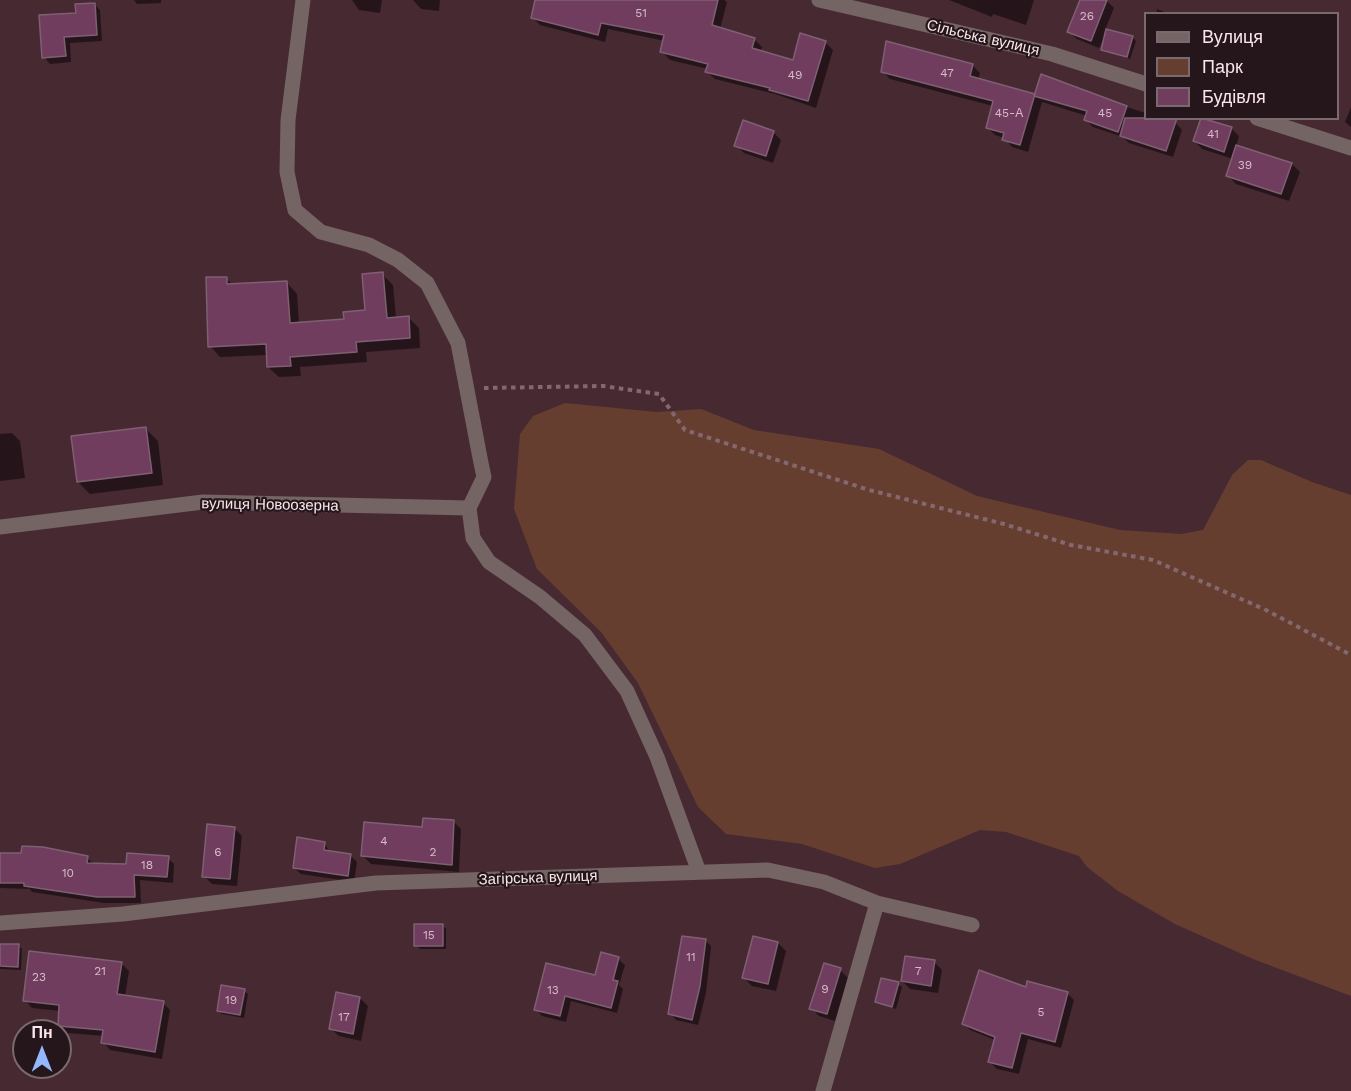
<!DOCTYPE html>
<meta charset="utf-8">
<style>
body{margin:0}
#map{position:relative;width:1351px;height:1091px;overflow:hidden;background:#472932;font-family:"Work Sans",sans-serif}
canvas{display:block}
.legend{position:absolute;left:1144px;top:12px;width:195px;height:108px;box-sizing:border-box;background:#24161a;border:2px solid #7a696e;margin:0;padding:8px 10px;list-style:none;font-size:18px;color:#fae6eb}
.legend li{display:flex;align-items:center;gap:12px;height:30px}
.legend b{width:30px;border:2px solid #7a696e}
.north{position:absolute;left:12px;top:1019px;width:60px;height:60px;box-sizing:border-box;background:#24161a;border:2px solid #7a696e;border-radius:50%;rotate:0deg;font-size:16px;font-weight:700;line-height:24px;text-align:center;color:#fae6eb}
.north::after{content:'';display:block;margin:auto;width:21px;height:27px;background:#94b7fd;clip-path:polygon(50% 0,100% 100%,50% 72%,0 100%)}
</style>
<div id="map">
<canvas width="1351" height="1091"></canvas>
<ul class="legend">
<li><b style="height:8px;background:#746463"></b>Вулиця</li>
<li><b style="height:16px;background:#663e30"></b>Парк</li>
<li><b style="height:16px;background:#713d5f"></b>Будівля</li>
</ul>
<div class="north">Пн</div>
</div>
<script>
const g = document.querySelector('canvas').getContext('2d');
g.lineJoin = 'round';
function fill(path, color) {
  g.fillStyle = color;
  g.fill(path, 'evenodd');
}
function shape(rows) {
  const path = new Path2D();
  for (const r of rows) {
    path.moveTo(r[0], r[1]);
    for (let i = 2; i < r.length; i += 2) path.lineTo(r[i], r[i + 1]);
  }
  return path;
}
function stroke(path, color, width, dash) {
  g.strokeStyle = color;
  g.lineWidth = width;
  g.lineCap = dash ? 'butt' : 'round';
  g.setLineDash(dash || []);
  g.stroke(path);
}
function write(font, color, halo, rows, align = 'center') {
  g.font = font + ' "Work Sans",sans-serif';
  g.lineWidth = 4.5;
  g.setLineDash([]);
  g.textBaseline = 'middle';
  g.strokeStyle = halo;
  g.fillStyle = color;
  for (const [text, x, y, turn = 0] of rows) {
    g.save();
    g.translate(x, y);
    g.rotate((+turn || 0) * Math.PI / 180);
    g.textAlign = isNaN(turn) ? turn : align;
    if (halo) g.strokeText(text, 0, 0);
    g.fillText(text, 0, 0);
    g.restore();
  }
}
fill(shape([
 [565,403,657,412,701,409,754,430,879,449,977,496,1120,530,1181,534,1203,530,1232,475,1248,460,1261,460,1312,482,1351,495,1351,996,1253,959,1175,924,1118,891,1087,867,1079,856,1006,832,980,830,900,864,875,868,802,844,726,834,698,807,638,683,601,632,537,569,514,509,520,434,533,416]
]), '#663e30');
fill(shape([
 [134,0,161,0,161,3,137,4],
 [352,0,382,0,380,13,359,10],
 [413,0,440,0,439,11,421,9],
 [535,0,724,0,727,2,720,29,754,39,762,47,760,52,794,62,825,42,833,50,816,108,775,94,715,79,707,72,708,69,670,60,662,52,665,41,608,29,605,42,540,25,532,17],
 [949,0,1034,0,1026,25,993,14,992,17],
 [1082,0,1106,0,1114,8,1105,30,1132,37,1136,41,1130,59,1103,49,1107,32,1099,48,1077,39,1069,32],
 [94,4,100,10,102,41,70,43,71,62,50,64,44,57,77,14],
 [1157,9,1170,14,1156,14],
 [972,65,980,73,978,80,1036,97,1042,76,1070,85,1076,91,1146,113,1146,118,1175,122,1182,130,1173,157,1129,143,1123,137,1093,127,1086,120,1087,116,1042,102,1028,152,1012,147,1004,138,995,135,987,127,993,106,890,79,882,71],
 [1351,107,1351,127,1345,122],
 [1202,119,1232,129,1239,136,1236,147,1292,164,1300,172,1289,201,1236,184,1228,176,1233,159,1202,149,1194,141],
 [773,132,781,140,773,163,744,153,736,145],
 [382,274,393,285,396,318,408,317,419,328,420,348,366,352,367,362,300,367,301,376,279,377,268,367,268,355,220,357,210,346,226,278,234,286,287,283,297,294,299,324,345,320,367,312],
 [146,429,158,441,163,485,90,494,78,482],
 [12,433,20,441,25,478,0,481,0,434],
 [453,821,461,829,459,872,371,864,363,856,424,828],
 [234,828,242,836,237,886,212,884,204,876],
 [324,843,330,852,350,855,357,862,354,882,301,874,294,868],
 [0,854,87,858,94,864,127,865,168,858,174,864,173,883,140,880,141,903,104,903,32,892,30,889,0,888],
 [443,926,446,929,446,949,420,949,416,945],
 [754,938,778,943,786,951,776,991,752,986,744,978],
 [705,940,711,946,706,993,698,1025,676,1020,670,1013],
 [0,945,19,946,22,949,21,970,0,969],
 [618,959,625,965,619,985,623,989,617,1013,571,1001,566,1022,542,1016,536,1009,596,977],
 [934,962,942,970,938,993,910,989,902,981],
 [122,964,129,971,125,997,163,1003,170,1010,162,1059,110,1050,103,1042,104,1036,67,1033,59,1025,60,1011,32,1008,25,1000],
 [840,970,848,978,835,1021,819,1016,811,1008],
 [898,984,902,987,896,1009,876,1002],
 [244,991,248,994,244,1018,222,1014,218,1011],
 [1067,993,1074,1000,1061,1048,1028,1039,1019,1074,997,1069,990,1062,995,1040,970,1030,963,1023],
 [337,994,360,998,368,1006,361,1041,339,1036,331,1029]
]), '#0007');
const building = shape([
 [535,0,718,0,712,25,755,38,752,48,793,60,800,33,826,41,808,101,769,90,770,88,705,72,708,64,660,52,664,35,601,23,598,35,531,18,535,0],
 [1080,0,1107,0,1091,41,1067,32,1080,0],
 [95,3,97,35,64,37,66,56,42,58,39,15,76,13,75,4,95,3],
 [1106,29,1133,36,1127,57,1101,50,1106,29],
 [886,41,973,64,970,76,1035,94,1020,145,1002,140,1004,133,986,128,993,101,881,72,886,41],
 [1041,74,1127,106,1118,132,1084,120,1087,111,1034,96,1041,74],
 [1125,118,1177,118,1166,151,1120,136,1125,118],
 [1201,118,1232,127,1224,152,1193,141,1201,118],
 [743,120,774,131,766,156,734,146,743,120],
 [1236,145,1292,163,1281,194,1226,176,1236,145],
 [383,272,387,318,409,316,410,338,356,342,357,352,290,357,291,366,267,367,266,344,208,347,206,277,227,277,227,284,287,281,290,323,344,319,343,312,365,310,362,274,383,272],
 [146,427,152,473,77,482,71,436,146,427],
 [423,818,454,820,452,865,361,856,364,822,422,827,423,818],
 [207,824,235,827,230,879,202,877,207,824],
 [297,837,325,842,324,850,351,854,348,876,293,868,297,837],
 [22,846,43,847,88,856,87,863,126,864,127,853,169,856,167,877,134,875,135,897,97,897,24,886,24,883,0,883,0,853,21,853,22,846],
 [414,924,443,924,443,946,414,946,414,924],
 [682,936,706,939,700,986,692,1020,668,1014,682,936],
 [753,936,778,942,768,984,742,978,753,936],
 [0,944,19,944,18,967,0,966,0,944],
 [29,951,122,962,117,994,164,1001,155,1052,101,1043,103,1030,58,1026,59,1005,23,1001,29,951],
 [601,952,619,957,613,980,618,981,611,1008,565,996,560,1016,534,1010,546,963,595,975,601,952],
 [905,956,935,960,931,986,901,981,905,956],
 [824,963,841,968,827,1014,809,1009,824,963],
 [979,970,1026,987,1027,981,1068,992,1055,1042,1021,1033,1012,1068,988,1062,995,1037,962,1024,979,970],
 [881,978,899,982,892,1007,875,1002,881,978],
 [221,985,245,989,240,1015,217,1011,221,985],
 [336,992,360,997,353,1034,329,1029,336,992]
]);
fill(building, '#713d5f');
stroke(building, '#7e6072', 1.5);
stroke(shape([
 [484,388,603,386,659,394,685,430,869,490,1004,524,1071,545,1153,560,1266,610,1351,655]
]), '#836870', 4, [4.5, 4.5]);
stroke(shape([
 [303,0,288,120,287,172,295,210,321,232,369,245,398,260,427,283,458,343,481,463,484,477,469,508,473,538,489,562,540,597,585,635,627,691,657,757,699,872],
 [819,0,1052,54,1146,84],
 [1257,118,1351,148],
 [0,527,203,502,469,508],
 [0,923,123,914,376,883,768,870,824,882,877,903,972,925],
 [823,1091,877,903]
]), '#746463', 15);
write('12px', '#d8bcc8', null, [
 ["51",641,13],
 ["26",1087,16],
 ["47",947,73],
 ["49",795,75],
 ["45-А",1009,113],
 ["45",1105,113],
 ["41",1213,134],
 ["39",1245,165],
 ["4",384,841],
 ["6",218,852],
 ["2",433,852],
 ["18",147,865],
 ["10",68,873],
 ["15",429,935],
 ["11",691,957],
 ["21",100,971],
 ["7",918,971],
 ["23",39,977],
 ["9",825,989],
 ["13",553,990],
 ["19",231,1000],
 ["5",1041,1012],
 ["17",344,1017]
]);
write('15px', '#fae6eb', '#24161a', [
 ["Сільська вулиця",983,38,13],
 ["вулиця Новоозерна",270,505,1],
 ["Загірська вулиця",538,878,-2]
]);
</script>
